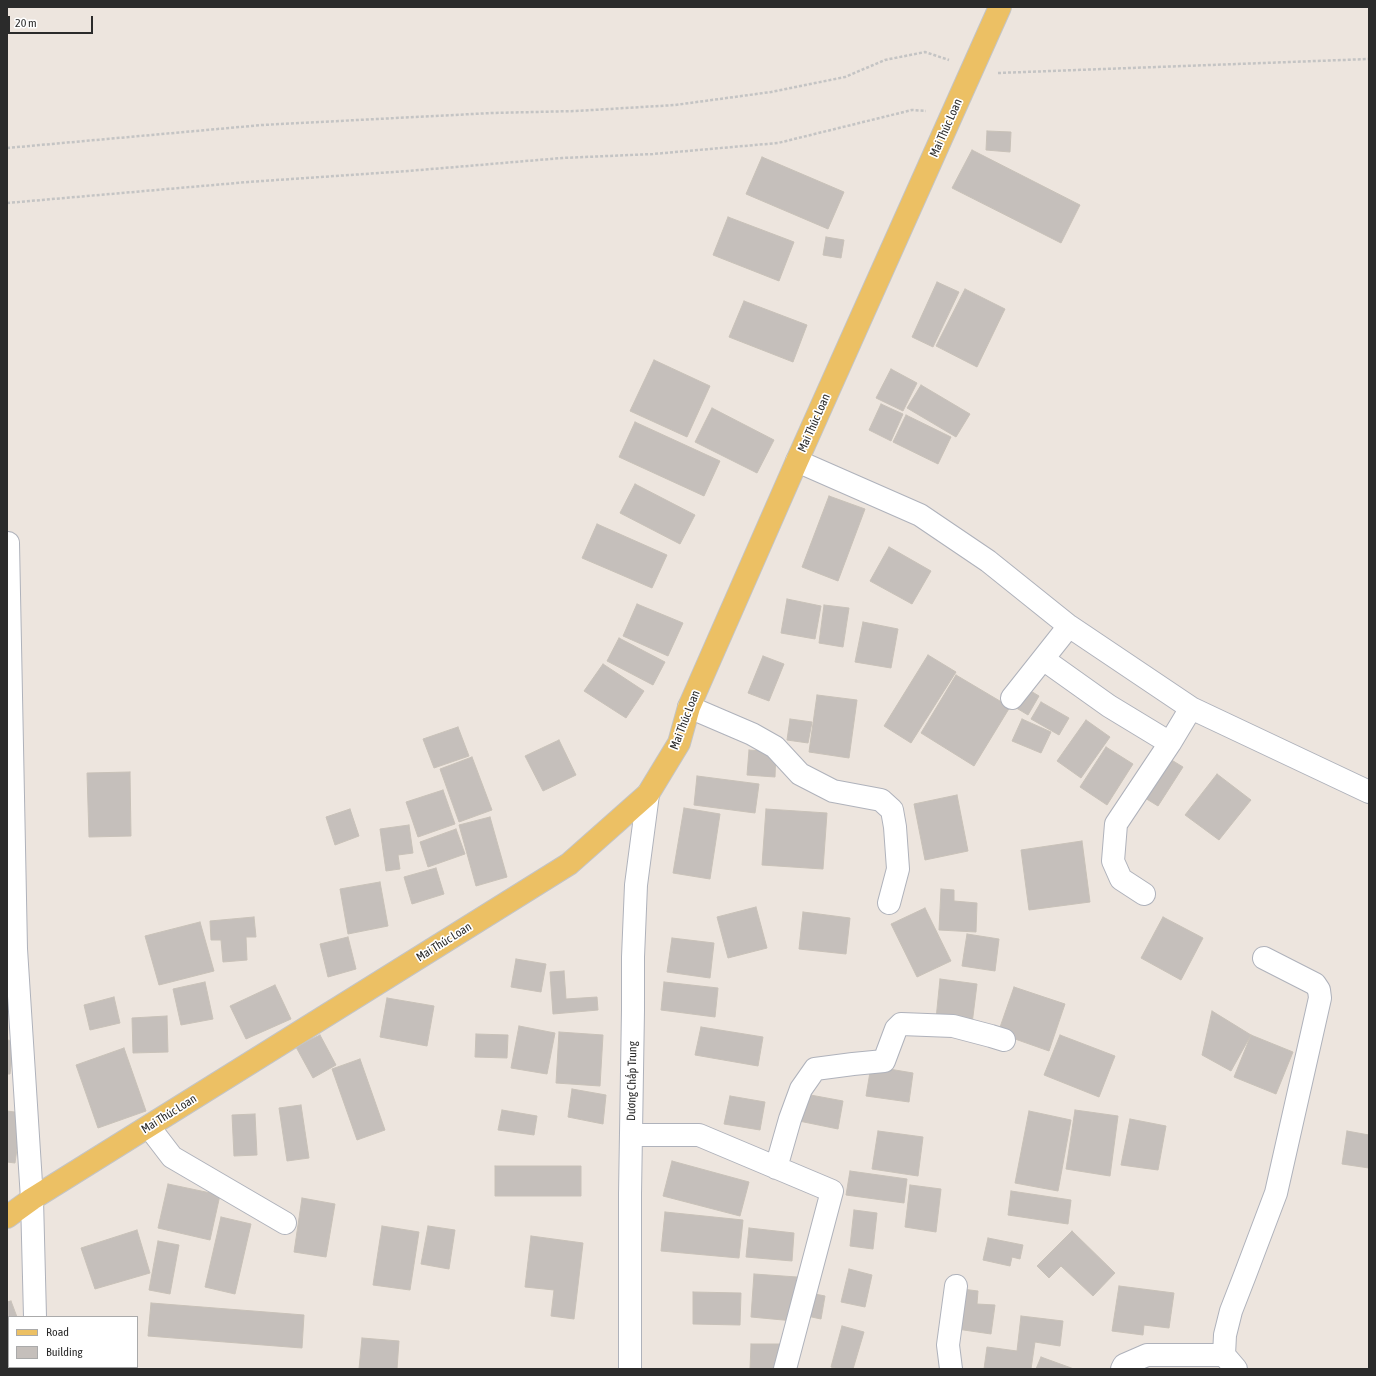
<!DOCTYPE html>
<meta charset="utf-8">
<style>
body{margin:0}
#map{position:relative;width:1376px;height:1376px;overflow:hidden;background:#ede5de;font-family:"Asap Condensed",sans-serif}
canvas{display:block}
.frame{position:absolute;inset:0;border:8px solid #2b2b2b;pointer-events:none}
.legend{position:absolute;left:8px;top:1316px;width:130px;height:52px;box-sizing:border-box;background:#fff;border:1px solid #aaa;margin:0;padding:5px 7px;list-style:none;font-size:12px;color:#2b2b2b}
.legend li{display:flex;align-items:center;gap:8px;height:20px}
.legend b{width:20px;border:1px solid #aaa}
.scale{position:absolute;left:8px;top:16px;width:85px;height:18px;box-sizing:border-box;border:2px solid #2b2b2b;border-top:0;padding-left:5px;font-size:12px;line-height:14px;white-space:nowrap;color:#2b2b2b;-webkit-text-stroke:3px #fff;paint-order:stroke}
</style>
<div id="map">
<canvas width="1376" height="1376"></canvas>
<div class="frame"></div>
<ul class="legend">
<li><b style="height:5px;background:#ecc064"></b>Road</li>
<li><b style="height:11px;background:#c5bfbb"></b>Building</li>
</ul>
<div class="scale">20 m</div>
</div>
<script>
const g = document.querySelector('canvas').getContext('2d');
g.lineJoin = 'round';
function fill(path, color) {
  g.fillStyle = color;
  g.fill(path, 'evenodd');
}
function shape(rows) {
  const path = new Path2D();
  for (const r of rows) {
    path.moveTo(r[0], r[1]);
    for (let i = 2; i < r.length; i += 2) path.lineTo(r[i], r[i + 1]);
  }
  return path;
}
function stroke(path, color, width, dash) {
  g.strokeStyle = color;
  g.lineWidth = width;
  g.lineCap = dash ? 'butt' : 'round';
  g.setLineDash(dash || []);
  g.stroke(path);
}
function write(font, color, halo, rows, align = 'center') {
  g.font = font + ' "Asap Condensed",sans-serif';
  g.lineWidth = 3.5;
  g.setLineDash([]);
  g.textBaseline = 'middle';
  g.strokeStyle = halo;
  g.fillStyle = color;
  for (const [text, x, y, turn = 0] of rows) {
    g.save();
    g.translate(x, y);
    g.rotate((+turn || 0) * Math.PI / 180);
    g.textAlign = isNaN(turn) ? turn : align;
    if (halo) g.strokeText(text, 0, 0);
    g.fillText(text, 0, 0);
    g.restore();
  }
}
const building = shape([
 [987,131,1011,132,1010,152,986,150,987,131],
 [972,150,1080,205,1061,243,952,188,972,150],
 [762,157,844,192,828,229,746,194,762,157],
 [728,217,794,242,779,281,713,255,728,217],
 [826,237,844,240,841,258,823,255,826,237],
 [937,282,959,292,933,347,912,337,937,282],
 [965,289,1005,309,977,367,936,346,965,289],
 [744,301,807,325,793,362,729,337,744,301],
 [654,360,710,386,687,437,630,411,654,360],
 [891,369,917,383,903,411,876,398,891,369],
 [921,385,970,414,956,437,907,408,921,385],
 [881,404,903,414,891,441,869,430,881,404],
 [712,408,774,440,757,473,695,442,712,408],
 [906,415,951,437,938,464,893,442,906,415],
 [635,422,720,461,704,496,619,457,635,422],
 [635,484,695,515,680,544,620,513,635,484],
 [829,496,865,509,838,581,802,567,829,496],
 [597,524,667,555,652,588,582,558,597,524],
 [889,547,931,571,912,604,870,581,889,547],
 [787,599,821,606,815,639,781,633,787,599],
 [637,604,683,623,668,656,623,636,637,604],
 [824,605,849,608,843,647,819,643,824,605],
 [863,622,898,629,891,668,855,662,863,622],
 [619,638,665,662,653,685,607,661,619,638],
 [928,655,956,672,911,743,884,726,928,655],
 [763,656,784,664,769,701,748,693,763,656],
 [603,664,644,691,626,718,584,691,603,664],
 [956,675,1010,707,974,766,921,733,956,675],
 [1024,687,1039,696,1028,715,1013,706,1024,687],
 [817,695,857,700,849,758,809,752,817,695],
 [1041,702,1069,718,1059,735,1031,719,1041,702],
 [790,719,812,722,808,743,787,740,790,719],
 [1022,719,1051,732,1041,753,1012,741,1022,719],
 [1086,720,1110,737,1081,778,1057,761,1086,720],
 [458,727,469,756,434,768,423,739,458,727],
 [559,740,576,775,543,791,525,756,559,740],
 [1106,747,1133,764,1107,805,1080,787,1106,747],
 [749,750,776,752,775,777,747,775,749,750],
 [1165,756,1183,767,1158,806,1140,795,1165,756],
 [472,757,492,810,459,822,440,769,472,757],
 [130,772,131,836,89,837,87,773,130,772],
 [1217,774,1251,800,1219,840,1185,815,1217,774],
 [697,776,759,784,755,813,694,805,697,776],
 [443,790,455,824,418,837,406,802,443,790],
 [957,795,968,851,925,860,914,804,957,795],
 [684,808,720,814,710,879,673,873,684,808],
 [350,809,359,836,335,845,326,817,350,809],
 [766,809,827,813,823,869,762,865,766,809],
 [490,817,507,877,476,886,459,825,490,817],
 [409,825,413,853,398,855,400,869,386,871,380,829,409,825],
 [456,829,465,854,428,867,420,842,456,829],
 [1082,841,1090,902,1029,910,1021,850,1082,841],
 [436,868,444,894,412,904,404,877,436,868],
 [380,882,388,926,348,934,340,889,380,882],
 [941,889,954,890,954,901,977,903,976,932,939,930,941,889],
 [756,907,767,948,728,958,717,917,756,907],
 [925,908,951,961,917,977,891,924,925,908],
 [803,912,850,918,846,954,799,949,803,912],
 [254,917,256,937,246,937,247,960,223,962,221,940,211,940,210,921,254,917],
 [1163,917,1203,938,1181,980,1141,958,1163,917],
 [200,922,214,971,159,985,145,936,200,922],
 [967,934,999,939,995,971,962,966,967,934],
 [348,937,356,969,328,977,320,944,348,937],
 [672,938,714,943,710,978,667,972,672,938],
 [516,959,546,964,541,992,511,987,516,959],
 [564,971,566,999,597,997,598,1010,553,1014,550,972,564,971],
 [940,979,977,984,972,1024,936,1019,940,979],
 [205,982,213,1019,181,1025,173,989,205,982],
 [664,982,718,988,715,1017,661,1010,664,982],
 [275,985,291,1019,246,1039,230,1006,275,985],
 [1014,987,1065,1004,1049,1051,998,1033,1014,987],
 [114,997,120,1023,90,1030,84,1005,114,997],
 [387,998,434,1006,427,1046,380,1037,387,998],
 [1212,1011,1251,1035,1231,1071,1202,1055,1212,1011],
 [167,1016,168,1052,133,1053,132,1018,167,1016],
 [519,1026,555,1033,547,1074,511,1068,519,1026],
 [701,1027,763,1037,758,1066,695,1055,701,1027],
 [559,1032,603,1035,600,1086,556,1083,559,1032],
 [476,1034,508,1035,507,1058,475,1057,476,1034],
 [320,1035,336,1065,313,1078,296,1047,320,1035],
 [1060,1035,1115,1056,1099,1097,1044,1075,1060,1035],
 [1251,1035,1293,1052,1276,1094,1234,1077,1251,1035],
 [7,1040,14,1041,10,1074,7,1074,7,1040],
 [124,1048,146,1111,98,1128,76,1065,124,1048],
 [360,1059,385,1130,357,1140,332,1069,360,1059],
 [871,1066,913,1073,909,1102,866,1096,871,1066],
 [572,1089,606,1095,603,1124,568,1117,572,1089],
 [805,1094,843,1101,838,1129,799,1121,805,1094],
 [730,1096,765,1102,760,1130,724,1124,730,1096],
 [301,1105,309,1158,287,1161,279,1108,301,1105],
 [502,1110,537,1116,534,1135,498,1130,502,1110],
 [1075,1110,1118,1116,1110,1176,1066,1169,1075,1110],
 [7,1111,22,1113,15,1163,7,1162,7,1111],
 [1029,1111,1071,1120,1058,1191,1015,1183,1029,1111],
 [255,1114,257,1155,234,1156,232,1115,255,1114],
 [1130,1119,1166,1126,1158,1170,1121,1165,1130,1119],
 [878,1131,923,1137,918,1176,872,1169,878,1131],
 [1347,1131,1369,1135,1369,1168,1342,1164,1347,1131],
 [672,1161,749,1182,740,1216,663,1196,672,1161],
 [495,1166,581,1166,581,1196,495,1196,495,1166],
 [850,1171,907,1179,904,1203,846,1195,850,1171],
 [168,1184,220,1195,210,1240,158,1228,168,1184],
 [910,1185,941,1189,936,1232,905,1227,910,1185],
 [1011,1191,1071,1200,1068,1224,1008,1215,1011,1191],
 [302,1198,335,1204,326,1257,294,1252,302,1198],
 [854,1210,877,1213,873,1249,850,1246,854,1210],
 [665,1212,743,1220,739,1258,661,1251,665,1212],
 [221,1217,251,1224,235,1294,205,1287,221,1217],
 [382,1226,419,1232,410,1290,373,1285,382,1226],
 [428,1226,455,1230,449,1269,421,1264,428,1226],
 [749,1228,794,1233,792,1261,746,1257,749,1228],
 [137,1230,150,1273,95,1289,81,1248,137,1230],
 [1072,1231,1115,1273,1093,1296,1061,1266,1049,1278,1037,1266,1072,1231],
 [531,1236,583,1243,574,1319,551,1316,554,1290,525,1287,531,1236],
 [988,1238,1023,1245,1020,1259,1012,1257,1010,1266,983,1260,988,1238],
 [158,1241,179,1245,170,1294,149,1290,158,1241],
 [849,1269,872,1275,865,1307,841,1302,849,1269],
 [754,1274,797,1277,794,1321,751,1317,754,1274],
 [1119,1286,1174,1293,1169,1328,1144,1325,1143,1335,1112,1331,1119,1286],
 [962,1289,978,1291,977,1304,995,1305,991,1334,957,1329,962,1289],
 [693,1292,741,1293,740,1325,693,1324,693,1292],
 [810,1293,825,1296,821,1319,807,1316,810,1293],
 [11,1301,17,1317,9,1317,9,1341,7,1342,7,1302,11,1301],
 [151,1303,304,1315,302,1348,148,1336,151,1303],
 [1021,1316,1063,1321,1060,1346,1035,1342,1031,1369,984,1369,987,1347,1017,1351,1021,1316],
 [842,1326,864,1332,853,1369,839,1369,831,1367,842,1326],
 [362,1338,399,1341,397,1369,359,1369,362,1338],
 [751,1344,783,1344,782,1369,750,1369,751,1344],
 [1041,1357,1074,1369,1036,1369,1041,1357],
 [59,1367,74,1367,74,1369,58,1369,59,1367]
]);
fill(building, '#c5bfbb');
stroke(building, '#c8c1b8', 1);
const minor = shape([
 [797,461,920,515,988,561,1069,626,1191,708,1369,792],
 [8,543,16,949,32,1199,35,1317],
 [1043,659,1109,706,1170,743],
 [1012,698,1069,626],
 [689,707,752,734,775,747,800,774,833,791,881,800,892,810,895,827,898,869,889,903],
 [1144,894,1121,879,1113,861,1116,824,1170,743,1191,708],
 [149,1127,172,1157,285,1223],
 [631,1135,699,1135,832,1191,785,1369],
 [776,1168,790,1119,801,1089,815,1069,853,1064,884,1061,896,1029,901,1024,953,1026,991,1036,1004,1040],
 [36,1367,36,1369],
 [630,1369,630,1194,633,1010,633,957,636,885,648,794],
 [951,1369,948,1345,956,1286],
 [1122,1369,1124,1365,1147,1355,1224,1355],
 [1236,1369,1224,1355,1225,1335,1231,1311,1245,1275,1276,1193,1320,998,1319,990,1315,984,1264,958]
]);
const major = shape([
 [7,1217,32,1199,569,864,648,794,679,743,689,707,797,461,1000,7]
]);
stroke(minor, '#afb2bb', 24);
stroke(major, '#c4c4c4', 24);
stroke(shape([
 [998,73,1369,59],
 [7,148,262,125,492,113,576,111,675,105,771,92,845,77,885,60,925,52,949,60],
 [7,203,248,182,408,171,562,158,653,154,778,143,912,110,926,111]
]), '#c4c4c4', 2.5, [3, 2]);
stroke(minor, '#fff', 22);
stroke(major, '#ecc064', 22);
write('12px', '#2b2b2b', '#fff', [
 ["Mai Thúc Loan",946,128,-66],
 ["Mai Thúc Loan",814,423,-66],
 ["Mai Thúc Loan",685,720,-69],
 ["Mai Thúc Loan",444,942,-32],
 ["Dương Chấp Trung",632,1081,-89],
 ["Mai Thúc Loan",169,1114,-32]
]);
</script>
